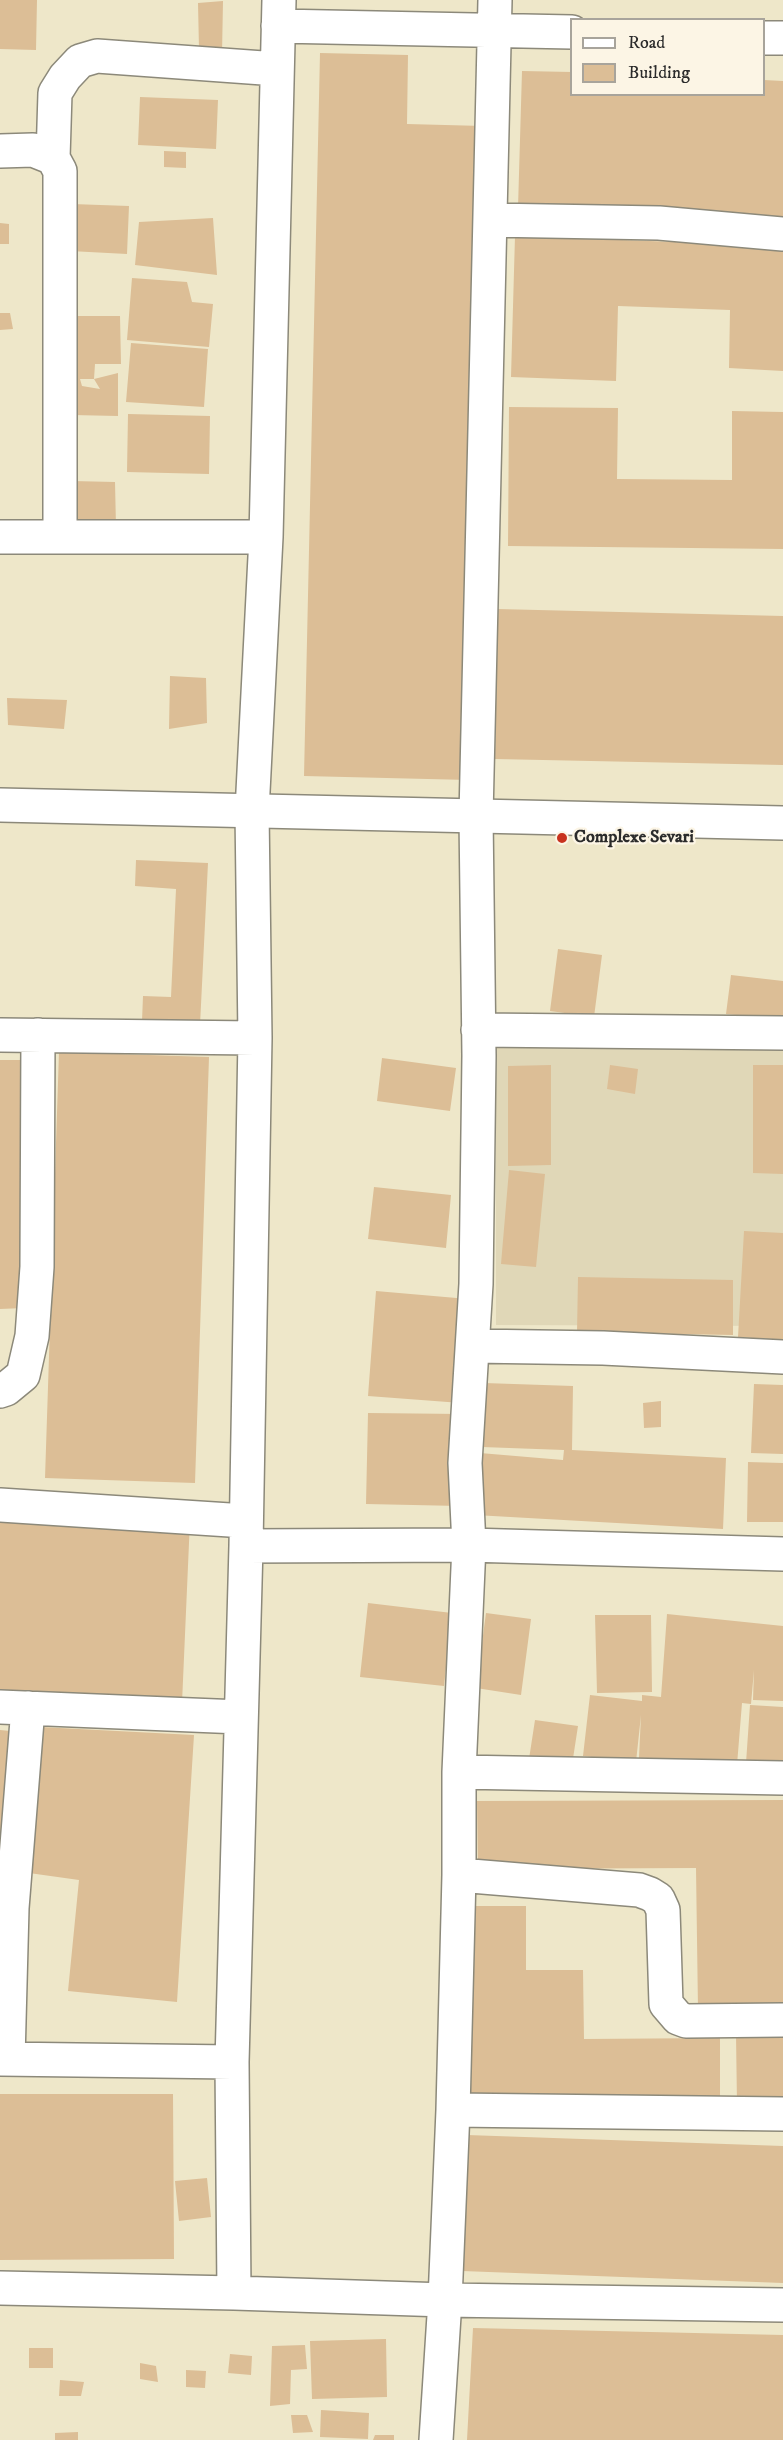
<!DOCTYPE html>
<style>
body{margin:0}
#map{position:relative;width:783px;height:2440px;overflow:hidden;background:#eee7c9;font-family:"IM FELL DW Pica",serif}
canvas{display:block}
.legend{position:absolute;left:570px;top:18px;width:195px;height:78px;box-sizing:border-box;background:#fcf5e5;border:2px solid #a8a49b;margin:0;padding:8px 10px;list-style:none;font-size:18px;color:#2b2b2b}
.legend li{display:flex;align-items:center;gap:12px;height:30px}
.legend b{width:30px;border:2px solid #a8a49b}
</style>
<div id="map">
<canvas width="783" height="2440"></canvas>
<ul class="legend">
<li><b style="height:8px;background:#fff"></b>Road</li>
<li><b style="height:16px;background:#dcbe96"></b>Building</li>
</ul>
</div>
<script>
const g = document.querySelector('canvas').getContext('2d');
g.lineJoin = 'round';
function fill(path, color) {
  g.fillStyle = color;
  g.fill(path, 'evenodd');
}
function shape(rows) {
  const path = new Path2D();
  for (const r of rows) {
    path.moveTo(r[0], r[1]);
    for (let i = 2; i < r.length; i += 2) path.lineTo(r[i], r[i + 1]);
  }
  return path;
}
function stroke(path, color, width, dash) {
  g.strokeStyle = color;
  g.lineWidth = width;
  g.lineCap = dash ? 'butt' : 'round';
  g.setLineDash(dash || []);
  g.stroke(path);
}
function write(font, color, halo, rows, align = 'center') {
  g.font = font + ' "IM FELL DW Pica",serif';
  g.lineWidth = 4.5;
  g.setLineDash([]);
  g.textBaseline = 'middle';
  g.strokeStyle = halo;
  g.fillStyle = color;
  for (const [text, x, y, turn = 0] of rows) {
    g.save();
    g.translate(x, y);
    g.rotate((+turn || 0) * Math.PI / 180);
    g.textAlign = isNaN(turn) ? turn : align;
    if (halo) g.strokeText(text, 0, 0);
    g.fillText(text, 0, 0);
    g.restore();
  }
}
fill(shape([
 [496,1041,783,1041,783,1326,496,1325]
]), '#e0d7b7');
fill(shape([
 [0,0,37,0,36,50,0,49],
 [223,1,222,54,199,49,198,3],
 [320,53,408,55,407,124,483,126,469,780,304,776],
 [522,71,572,72,572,94,764,94,764,80,783,81,783,218,518,208],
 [140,97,218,100,216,149,138,145],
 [164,151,186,152,186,168,164,167],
 [72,204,129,206,127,254,70,251],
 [213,218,217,275,135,265,139,222],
 [0,223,9,224,9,244,0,244],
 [515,236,783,246,783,371,729,368,730,310,618,306,616,381,511,377],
 [132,278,187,282,192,302,213,304,209,347,127,340],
 [0,313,10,313,13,329,0,330],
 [76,316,120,316,121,364,95,364,94,379,80,379,82,386,100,389,94,379,118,373,118,416,72,415,60,374,78,373,78,362,69,360],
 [131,343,208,349,204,407,126,402],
 [509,407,618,408,617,479,732,480,732,411,783,412,783,549,508,546],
 [128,414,210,416,209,474,127,472],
 [72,481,115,482,116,527,72,522],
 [497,609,783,616,783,765,495,759],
 [170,676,206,678,207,723,169,729],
 [7,698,67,700,64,729,8,725],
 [136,860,208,863,200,1025,142,1021,143,996,171,997,176,889,135,886],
 [558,949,602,955,594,1017,550,1011],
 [731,975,783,981,783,1020,726,1014],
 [59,1052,209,1057,195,1483,45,1478],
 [382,1058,456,1068,450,1111,377,1101],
 [0,1060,22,1060,24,1308,0,1309],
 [551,1065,551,1165,508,1166,508,1066],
 [610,1065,638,1069,635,1094,607,1089],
 [753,1065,783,1065,783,1174,753,1173],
 [509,1170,545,1174,536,1267,501,1264],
 [374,1187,451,1195,446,1248,368,1239],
 [744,1231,783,1233,783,1340,738,1337],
 [578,1277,733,1280,733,1335,577,1332],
 [376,1291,468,1299,461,1403,368,1396],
 [484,1383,573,1386,572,1450,726,1458,723,1529,475,1515,480,1453,563,1460,564,1450,482,1447],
 [754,1384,783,1385,783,1454,751,1453],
 [661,1401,661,1427,644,1428,643,1403],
 [368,1413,462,1414,460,1506,366,1504],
 [748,1462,783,1463,783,1522,747,1522],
 [0,1511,190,1520,182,1703,0,1694],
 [368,1603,452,1613,444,1686,360,1677],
 [486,1613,531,1619,521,1695,476,1688],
 [667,1614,783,1626,783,1701,753,1700,754,1670,751,1704,742,1703,737,1765,639,1758,641,1715,636,1762,583,1756,590,1695,642,1701,642,1695,661,1697],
 [595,1615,651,1615,652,1692,597,1693],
 [750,1705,783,1707,783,1766,746,1763],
 [535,1720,578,1726,572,1765,529,1759],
 [40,1727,194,1735,177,2002,68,1991,79,1880,29,1873],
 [0,1730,10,1731,2,1841,0,1841],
 [783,1800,783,2010,698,2010,696,1868,478,1869,477,1801],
 [468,1906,526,1906,526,1970,583,1970,584,2039,720,2038,720,2099,469,2100],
 [736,2034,783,2034,783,2105,737,2105],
 [0,2094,173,2094,174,2259,0,2260],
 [467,2135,783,2146,783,2283,462,2271],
 [207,2178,211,2217,179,2221,175,2181],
 [473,2328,783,2335,783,2440,467,2440],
 [386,2339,387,2397,312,2399,310,2341],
 [305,2345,307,2369,291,2370,290,2404,270,2406,272,2346],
 [29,2348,53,2348,53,2368,29,2368],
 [230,2354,252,2356,251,2375,228,2373],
 [140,2363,156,2366,158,2382,140,2379],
 [186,2370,206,2371,205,2388,186,2387],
 [60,2380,84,2382,81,2396,59,2396],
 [321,2410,369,2413,368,2439,320,2437],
 [291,2415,307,2415,313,2432,293,2433],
 [78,2432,78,2440,55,2440,55,2433],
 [375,2435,394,2435,394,2440,373,2440]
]), '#dcbe96');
const minor = shape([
 [278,26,572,32],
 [764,38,783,38],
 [0,151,33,150,53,158,60,171,60,537],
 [53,158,55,93,65,77,80,61,97,56,277,69],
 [490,220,659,223,783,234],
 [0,537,266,537],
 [478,1030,783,1033],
 [0,1035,255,1038],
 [473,1346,603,1348,783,1357],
 [0,1391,6,1389,23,1375,32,1336,37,1267,38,1035],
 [0,1505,245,1521],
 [246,1546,469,1545,783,1554],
 [0,1707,240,1717],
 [459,1772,783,1778],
 [459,1875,639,1890,650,1894,658,1899,663,1910,666,2004,678,2018,686,2021,783,2020],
 [0,2059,232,2062],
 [8,2059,12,1908,28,1708],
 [453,2110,783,2114],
 [0,2288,234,2293,445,2300,783,2305],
 [234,2293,232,2062,246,1546,255,1038,252,811,266,537,279,0],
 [436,2440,445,2300,453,2110,459,1875,459,1772,469,1545,465,1463,476,1284,479,1056,476,816,495,0]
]);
const secondary = shape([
 [0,805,783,823]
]);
stroke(minor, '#8c897a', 36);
stroke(secondary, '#8c897a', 36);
stroke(minor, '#fff', 33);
stroke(secondary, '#fff', 33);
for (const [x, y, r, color] of [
 [562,838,6,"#c8321e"]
]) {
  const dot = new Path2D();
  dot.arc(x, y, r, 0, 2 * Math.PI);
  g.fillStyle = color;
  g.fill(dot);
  stroke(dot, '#fcf5e5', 2);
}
write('bold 18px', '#2b2b2b', '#fcf5e5', [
 ["Complexe Sevari",574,838]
], 'left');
</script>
